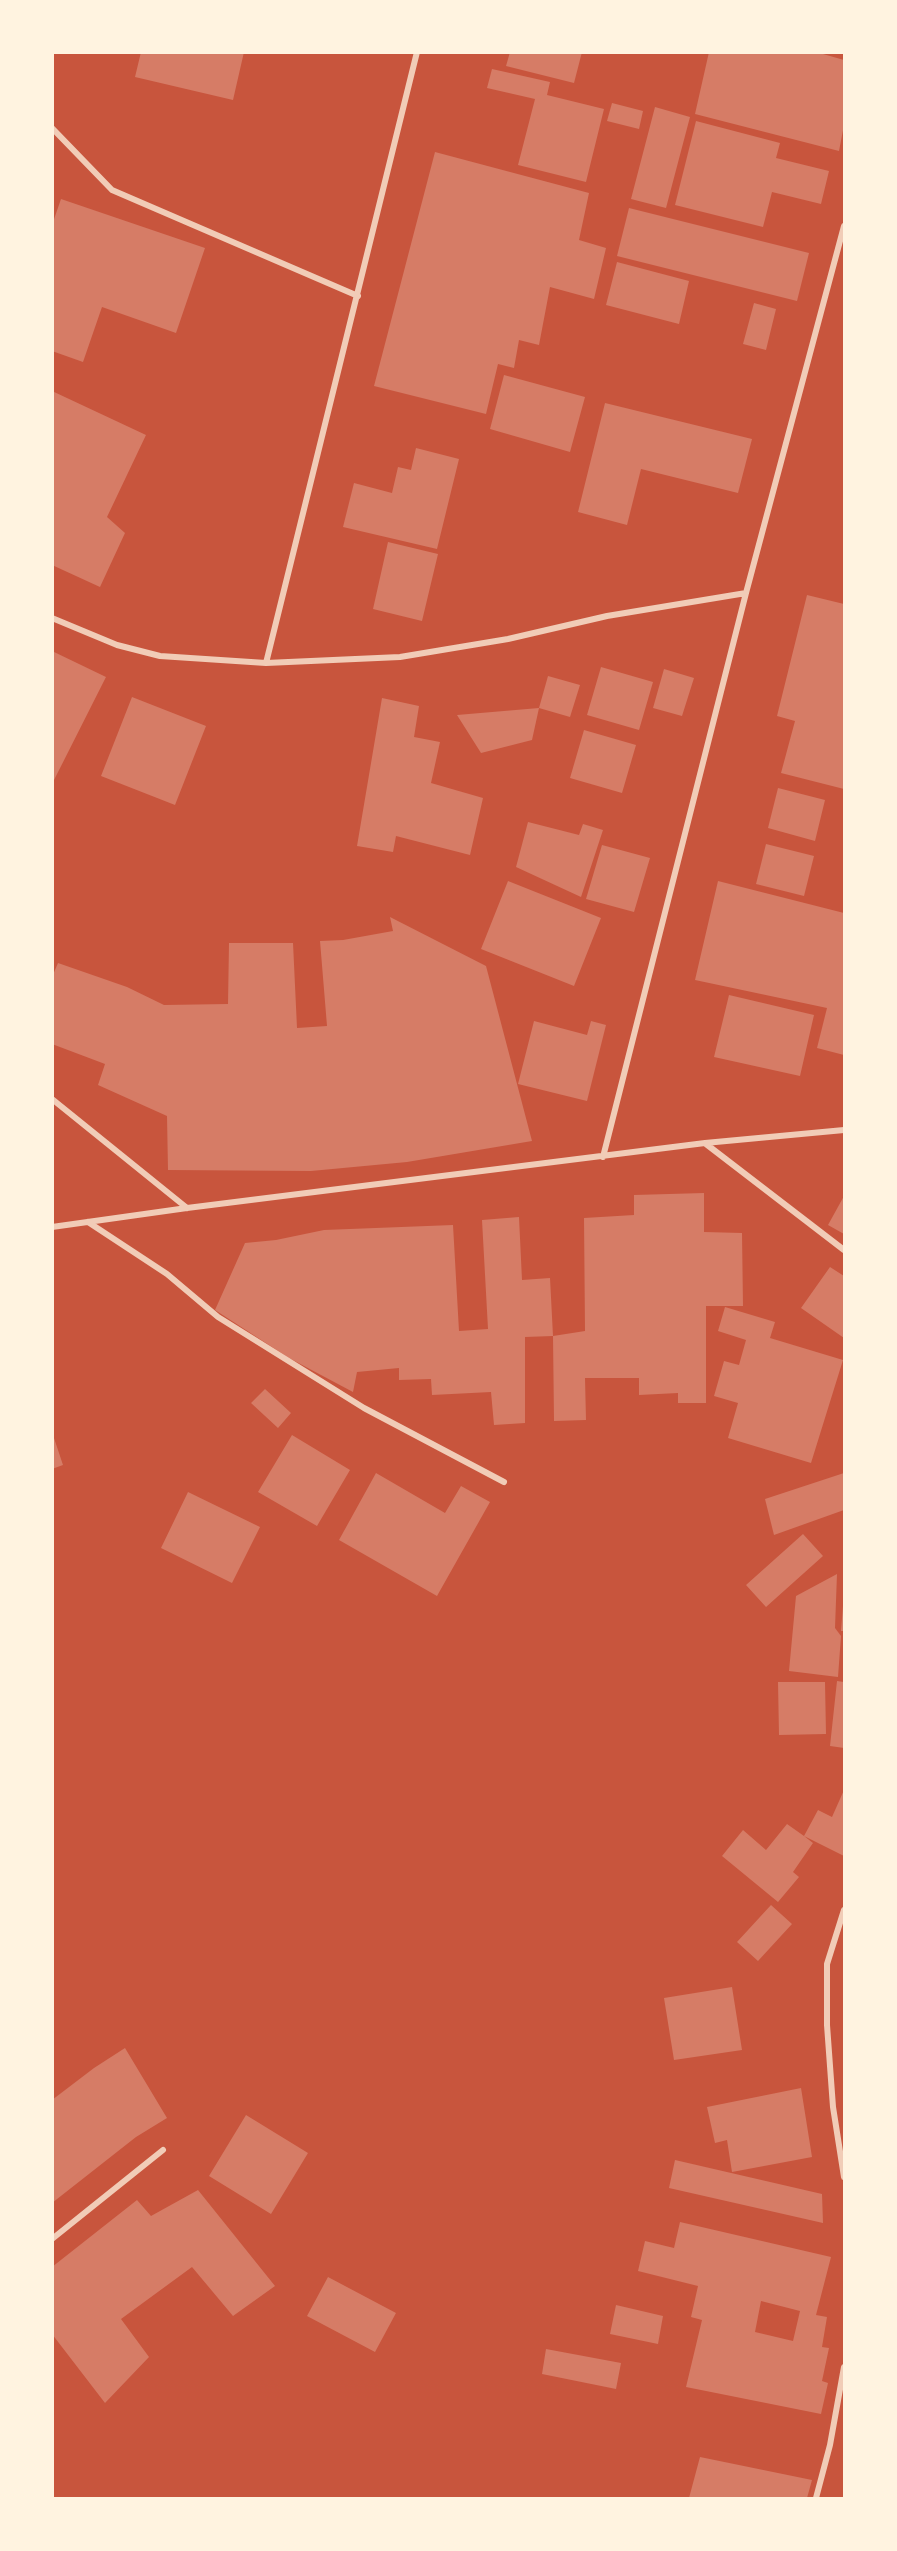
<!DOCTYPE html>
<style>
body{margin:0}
#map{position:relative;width:897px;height:2551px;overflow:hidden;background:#c8553d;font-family:"IBM Plex Sans",sans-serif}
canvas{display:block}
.frame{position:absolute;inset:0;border:54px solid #fff3e0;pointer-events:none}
</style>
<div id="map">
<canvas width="897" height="2551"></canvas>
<div class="frame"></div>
</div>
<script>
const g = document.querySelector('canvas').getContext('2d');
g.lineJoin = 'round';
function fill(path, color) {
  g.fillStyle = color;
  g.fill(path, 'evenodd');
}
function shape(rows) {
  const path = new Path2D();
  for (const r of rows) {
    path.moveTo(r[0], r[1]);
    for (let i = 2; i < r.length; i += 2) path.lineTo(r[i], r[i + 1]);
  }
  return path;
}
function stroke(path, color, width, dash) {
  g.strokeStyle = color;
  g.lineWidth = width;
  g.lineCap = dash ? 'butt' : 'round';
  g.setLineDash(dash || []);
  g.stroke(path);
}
fill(shape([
 [141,52,244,52,233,100,135,77],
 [510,52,582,52,574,83,506,66],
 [709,52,816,52,844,60,844,125,839,151,695,114],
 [492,69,550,82,547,95,604,109,586,182,518,165,535,99,487,88],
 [612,103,643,111,639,129,607,121],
 [655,107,690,117,666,208,631,199],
 [696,121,780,143,776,158,829,171,821,204,772,192,763,227,675,205],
 [435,152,589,193,579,240,606,248,594,299,550,287,539,345,519,340,514,368,498,364,486,414,374,386],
 [61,199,205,248,176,333,102,307,83,362,52,351,52,225],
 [629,208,809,253,797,301,617,256],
 [617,262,689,281,679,324,606,305],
 [754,303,776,309,766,350,743,344],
 [504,375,585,397,570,452,490,429],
 [52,391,146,435,107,517,125,533,100,587,52,565],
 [605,403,752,439,738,493,641,469,627,525,578,512],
 [416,448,459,459,437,549,343,527,354,483,392,493,398,467,411,470],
 [388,542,438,554,422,621,373,609],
 [807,595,844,604,844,789,781,773,795,721,777,716],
 [52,651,106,677,52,784],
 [601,667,653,682,639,730,587,715],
 [664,669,694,678,682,716,653,708],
 [548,676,580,685,570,717,539,708],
 [132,697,206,726,175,805,101,776],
 [382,698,419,706,414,737,440,742,431,783,483,798,470,855,396,836,393,852,357,846],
 [539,708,532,740,481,753,457,715],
 [584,730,636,745,622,793,570,778],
 [778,788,825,800,815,841,768,828],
 [528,822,579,835,583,824,603,830,581,897,516,867],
 [766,844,814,856,804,896,756,884],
 [602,845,650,858,634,912,586,899],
 [508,881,601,918,574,986,481,949],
 [718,881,844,913,844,1055,817,1048,827,1008,695,980],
 [390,917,486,966,532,1141,407,1162,311,1171,168,1170,167,1116,98,1085,105,1064,52,1044,52,977,58,963,127,987,164,1005,228,1004,229,943,293,943,297,1028,327,1026,320,941,343,940,393,931],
 [729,995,814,1015,800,1076,714,1057],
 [534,1021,587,1035,591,1021,606,1025,587,1101,518,1084],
 [704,1193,704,1232,742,1233,743,1306,706,1306,706,1403,678,1403,678,1393,639,1395,639,1378,585,1378,586,1420,554,1421,553,1336,585,1331,584,1218,634,1215,634,1195],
 [844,1196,844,1234,828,1225],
 [519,1217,522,1280,550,1278,553,1336,525,1337,525,1423,494,1425,491,1392,432,1395,431,1379,399,1380,399,1368,357,1372,353,1392,289,1358,215,1310,245,1243,276,1240,324,1230,453,1225,459,1331,488,1329,482,1220],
 [830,1267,844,1276,844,1338,801,1308],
 [725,1307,775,1322,770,1338,843,1360,811,1463,728,1438,738,1403,714,1396,724,1361,739,1365,746,1340,718,1331],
 [265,1389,291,1413,278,1428,251,1403],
 [52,1432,63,1465,52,1469],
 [292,1435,350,1470,317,1526,258,1492],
 [376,1473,445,1513,461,1486,490,1502,437,1596,339,1540],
 [844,1473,844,1510,774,1535,765,1499],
 [188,1492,260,1527,232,1583,161,1548],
 [803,1534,823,1556,766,1607,746,1585],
 [837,1574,835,1628,841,1636,838,1677,789,1671,796,1596],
 [843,1606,844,1606,844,1631,841,1631],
 [837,1681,844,1682,844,1748,830,1746],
 [778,1682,825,1682,826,1734,779,1735],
 [844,1790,844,1856,804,1836,813,1843,793,1872,799,1877,778,1902,722,1856,743,1830,766,1850,787,1824,804,1836,818,1810,832,1817],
 [771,1905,792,1924,758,1961,737,1942],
 [732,1987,742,2050,674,2060,664,1998],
 [125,2048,167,2118,136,2137,52,2203,52,2100,94,2068],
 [801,2088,812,2157,732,2172,727,2140,715,2143,707,2107],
 [246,2115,308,2153,271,2214,209,2176],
 [675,2160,822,2194,823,2223,669,2188],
 [198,2190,275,2286,233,2316,192,2267,121,2319,149,2357,105,2403,52,2334,52,2267,137,2200,151,2216],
 [680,2222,831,2257,816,2315,827,2317,822,2347,829,2348,822,2381,828,2383,821,2414,686,2387,702,2320,691,2317,698,2286,638,2271,645,2241,674,2248],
 [761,2301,800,2311,793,2341,755,2332],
 [328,2277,396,2313,375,2352,307,2316],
 [616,2305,663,2316,658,2344,610,2334],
 [546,2349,621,2363,616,2389,542,2374],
 [700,2457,812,2480,807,2498,689,2498]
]), '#d67c66');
stroke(shape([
 [52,128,112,190,358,296],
 [52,618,117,645,160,656,266,663,400,657,508,639,607,616,746,593],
 [266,663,417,52],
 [52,1099,187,1208],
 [706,1144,844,1250],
 [603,1157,746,593,844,226],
 [88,1222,167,1274,218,1317,364,1408,504,1482],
 [52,1227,187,1208,705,1143,844,1130],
 [844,1910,827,1964,827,2025,833,2107,844,2177],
 [52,2239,163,2150],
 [816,2498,830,2445,844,2367]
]), '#f1ccb7', 6);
</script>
